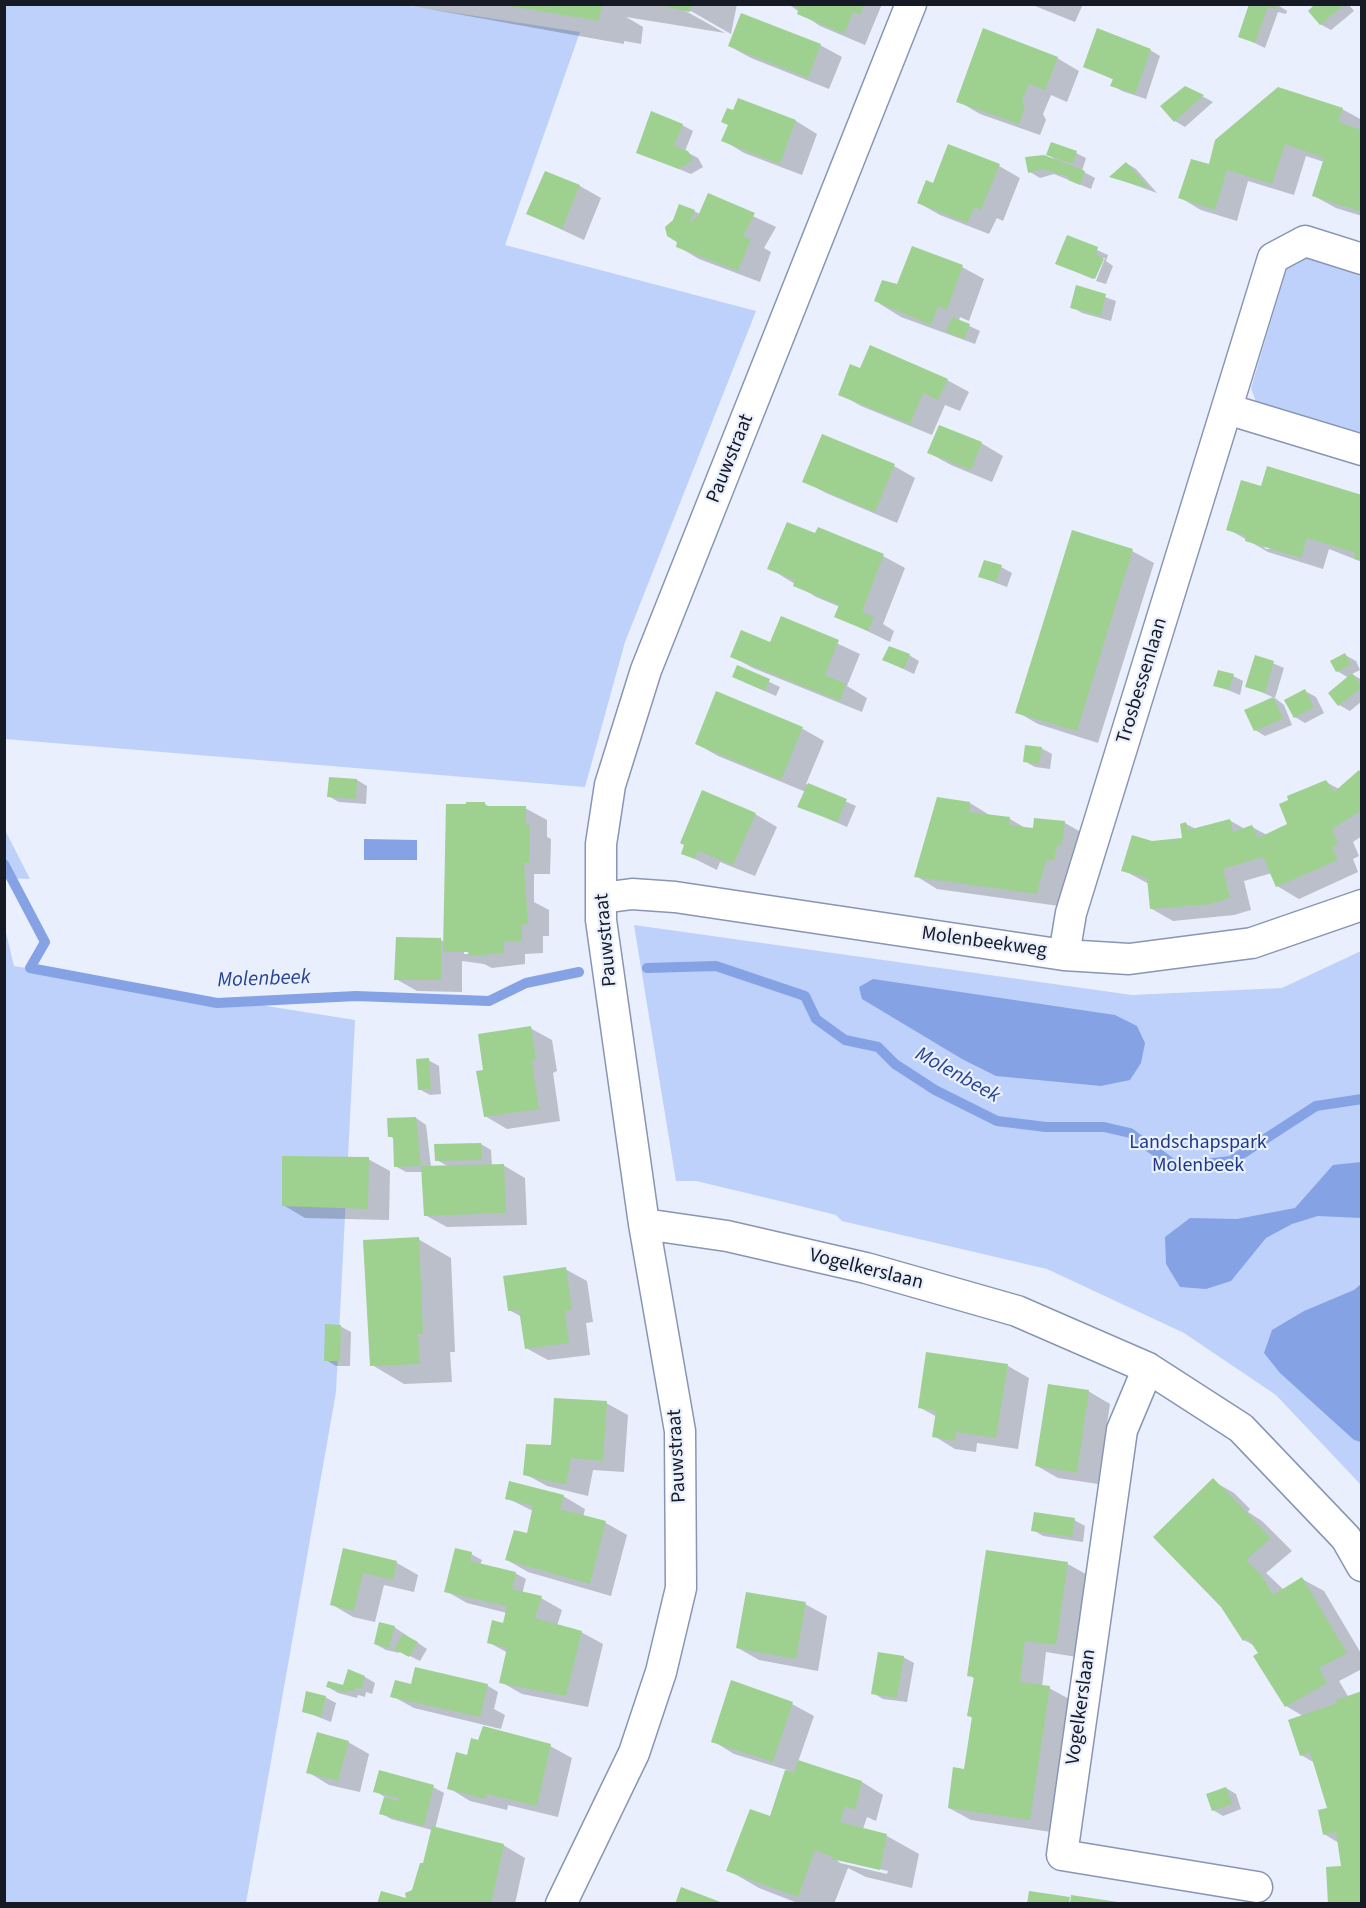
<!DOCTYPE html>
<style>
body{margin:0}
#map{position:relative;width:1366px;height:1908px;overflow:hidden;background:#e9effc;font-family:"Source Sans 3",sans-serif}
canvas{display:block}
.frame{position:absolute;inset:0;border:6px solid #151a25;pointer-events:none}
</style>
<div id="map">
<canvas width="1366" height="1908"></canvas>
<div class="frame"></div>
</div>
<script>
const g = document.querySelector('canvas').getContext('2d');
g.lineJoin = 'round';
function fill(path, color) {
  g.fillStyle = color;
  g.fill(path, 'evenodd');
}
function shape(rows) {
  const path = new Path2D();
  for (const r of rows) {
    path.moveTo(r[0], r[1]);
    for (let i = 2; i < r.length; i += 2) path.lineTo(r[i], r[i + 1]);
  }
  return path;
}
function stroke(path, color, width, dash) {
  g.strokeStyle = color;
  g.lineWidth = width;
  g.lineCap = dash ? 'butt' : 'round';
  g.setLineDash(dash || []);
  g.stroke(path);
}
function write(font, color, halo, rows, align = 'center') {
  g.font = font + ' "Source Sans 3",sans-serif';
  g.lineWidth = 4.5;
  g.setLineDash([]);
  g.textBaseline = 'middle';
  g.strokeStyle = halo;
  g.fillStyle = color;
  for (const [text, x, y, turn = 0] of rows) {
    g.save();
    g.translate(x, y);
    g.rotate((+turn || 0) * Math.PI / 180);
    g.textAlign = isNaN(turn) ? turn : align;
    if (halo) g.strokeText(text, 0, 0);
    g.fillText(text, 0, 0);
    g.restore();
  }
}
fill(shape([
 [397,4,580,32,505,245,756,311,625,642,585,787,5,739,5,5],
 [1303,256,1361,274,1361,434,1256,402,1251,388,1288,264],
 [5,830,30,879,5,878],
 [4,924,14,966,355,1020,336,1392,246,1903,5,1903],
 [634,925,1132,995,1282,988,1361,951,1361,1485,1276,1395,1184,1333,1047,1269,842,1221,836,1215,780,1201,696,1181,676,1181]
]), '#bdd1fb');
fill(shape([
 [364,839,417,840,417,860,364,860],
 [873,979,1115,1015,1137,1026,1145,1043,1141,1063,1130,1080,1101,1086,996,1076,962,1059,862,999,859,987],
 [1361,1162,1361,1218,1318,1216,1292,1224,1266,1238,1231,1281,1206,1289,1180,1287,1166,1264,1165,1237,1190,1218,1237,1219,1295,1208,1333,1165],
 [1361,1284,1361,1442,1354,1440,1280,1373,1264,1353,1272,1330,1304,1311,1354,1290]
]), '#85a2e4');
fill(shape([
 [401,4,737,4,731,34,684,7,682,9,725,33,626,17,643,27,641,44,624,41,624,44],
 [788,4,882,4,865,45,820,26],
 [1030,4,1083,4,1075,22],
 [1251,4,1276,4,1287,11,1286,14,1278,12,1265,48,1240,36],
 [1317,4,1348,4,1354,11,1331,30,1320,24],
 [984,30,1057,58,1079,71,1067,102,1051,95,1043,114,1046,120,1040,135,980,114,958,101],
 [820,45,842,57,829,89,751,58,729,46],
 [1150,50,1160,56,1146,99,1122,91,1112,85,1114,80,1085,66],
 [1185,87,1213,102,1185,127,1175,121],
 [739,100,796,121,817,134,802,175,744,153,723,140],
 [1342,109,1362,120,1362,216,1336,208,1314,196,1324,162,1306,156,1294,195,1248,181,1237,221,1201,210,1179,197,1210,166],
 [682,125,693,131,685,151,698,158,703,167,691,174,637,152],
 [1076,153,1086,158,1082,171,1095,178,1091,189,1054,174,1040,178,1030,172,1059,163,1048,154],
 [1126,163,1136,169,1157,193,1112,177],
 [999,166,1020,178,1003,221,997,218,989,234,940,215,919,203,934,185],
 [545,173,580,186,601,198,584,240,528,214],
 [708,195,776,227,764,248,771,252,760,282,699,259,677,246,678,243,671,238,667,228,694,211,700,214],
 [1068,237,1108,255,1106,261,1113,266,1106,284,1096,281,1105,258,1102,258,1093,279,1057,264],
 [962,267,984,279,969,321,960,317,959,321,980,331,975,344,901,317,880,304,898,286],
 [1077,287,1116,301,1111,321,1082,313,1072,307],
 [947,380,969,392,960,411,945,405,932,435,861,406,840,394],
 [981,443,1003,456,992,482,951,465,929,453],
 [894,466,915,478,897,523,826,493,804,481],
 [1262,488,1362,497,1362,562,1329,549,1323,569,1268,552,1228,529],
 [1261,544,1274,549,1266,549],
 [816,535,883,556,905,568,883,624,894,631,890,642,836,616,840,607,816,597,769,568],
 [1132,551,1154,563,1098,743,1038,724,1017,712],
 [1001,567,1012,573,1007,587,980,577],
 [782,618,860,654,847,686,867,698,862,712,753,668,731,656,770,644],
 [909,655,919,661,914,674,895,665],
 [1345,655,1356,661,1360,670,1352,674,1362,680,1362,701,1350,711,1339,705,1349,678,1337,671],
 [1256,656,1284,668,1275,698,1247,686],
 [738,667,780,687,776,696,744,682],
 [1233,676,1243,681,1240,695,1215,685],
 [1305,691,1316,697,1324,713,1305,723,1295,717],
 [717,693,803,729,824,741,806,784,856,806,847,827,799,806,806,792,718,756,697,744],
 [1275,698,1284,705,1292,725,1265,736,1255,730,1246,710],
 [1041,748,1052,754,1050,769,1035,767,1024,761],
 [1362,773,1362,836,1353,842,1359,856,1353,859,1358,872,1299,899,1277,886,1272,873,1244,881,1251,910,1234,915,1173,921,1152,909,1149,884,1123,870,1151,843,1183,839,1186,824,1196,829,1229,820,1245,829,1252,827,1267,835,1289,824,1326,782,1339,789],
 [357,780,367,786,366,804,339,802,328,796],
 [970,803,991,816,1010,819,1027,829,1065,823,1086,835,1076,873,1068,871,1059,906,937,889,916,876],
 [485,804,491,808,525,808,547,820,547,837,551,839,550,874,534,874,534,902,549,910,549,936,543,936,543,953,525,954,525,964,492,968,484,964,462,961,462,992,417,991,396,979,441,940,444,942],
 [464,951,476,954,464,954],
 [755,814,777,827,755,876,720,862,717,870,683,853],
 [530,1028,552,1040,557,1071,553,1073,560,1121,507,1129,485,1116,484,1071],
 [428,1060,439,1066,441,1094,430,1095,419,1089],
 [416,1118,426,1125,431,1167,449,1167,437,1160,481,1144,491,1150,492,1166,503,1165,525,1178,527,1225,447,1227,425,1215,423,1172,406,1172,395,1166,395,1139,389,1136],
 [368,1159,390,1171,389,1220,305,1218,283,1205],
 [418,1239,451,1258,455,1352,450,1352,452,1382,404,1384,372,1365],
 [565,1269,587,1281,593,1322,586,1323,590,1355,548,1360,526,1348,522,1317,509,1310],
 [340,1326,351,1332,350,1366,336,1366,326,1360],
 [927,1353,1008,1366,1029,1378,1018,1449,977,1443,976,1452,955,1449,934,1436,937,1417,919,1407],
 [1088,1391,1110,1404,1098,1484,1058,1478,1037,1466],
 [606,1403,628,1415,624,1472,593,1470,588,1496,547,1486,525,1474,552,1446],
 [1213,1481,1234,1493,1250,1509,1248,1512,1262,1521,1292,1551,1266,1573,1284,1590,1302,1579,1324,1591,1362,1655,1362,1669,1339,1681,1349,1698,1342,1867,1339,1843,1324,1834,1329,1809,1315,1763,1301,1755,1303,1716,1286,1706,1260,1653,1255,1646,1244,1640],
 [563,1496,585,1509,583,1517,606,1523,627,1535,611,1596,528,1572,507,1560,528,1535,533,1511,507,1498],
 [1074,1520,1085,1526,1083,1542,1043,1536,1033,1530],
 [344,1550,397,1563,418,1575,414,1592,384,1585,375,1622,353,1617,331,1604],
 [471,1554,482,1560,480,1565,515,1573,526,1579,522,1594,541,1598,562,1610,557,1626,581,1632,603,1644,588,1707,522,1694,501,1682,508,1653,488,1642,504,1625,507,1613,467,1603,446,1591],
 [1068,1564,1089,1576,1077,1657,1046,1652,1042,1687,1049,1688,1071,1700,1051,1832,971,1820,949,1808,965,1770,974,1719,969,1716,975,1679,969,1675],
 [805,1604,827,1616,818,1671,759,1660,738,1648],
 [394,1627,427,1649,420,1661,400,1651,399,1653,386,1650,375,1644],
 [903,1657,914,1663,907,1702,883,1699,873,1693],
 [416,1669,488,1686,498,1692,494,1709,505,1715,501,1729,414,1708,392,1696,418,1687],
 [365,1677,375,1683,372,1694,366,1692,365,1697,358,1695,357,1698,338,1693,328,1687,344,1687],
 [325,1697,336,1703,331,1722,303,1711],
 [792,1704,814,1716,798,1762,862,1782,883,1795,876,1821,867,1817,863,1829,887,1836,919,1854,912,1888,866,1877,848,1868,834,1904,800,1904,759,1888,728,1870,780,1821,772,1815,787,1770,734,1754,713,1741],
 [836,1859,888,1871,887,1874,840,1863],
 [348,1742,369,1754,360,1792,329,1785,308,1772],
 [479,1742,550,1746,572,1758,558,1817,508,1805,507,1810,470,1801,449,1788],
 [433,1787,444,1793,435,1829,503,1845,525,1858,515,1904,379,1904,408,1900,424,1865,432,1830,391,1819,381,1813,385,1797,375,1791],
 [1226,1788,1236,1794,1241,1809,1223,1816,1213,1810]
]), '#0003');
stroke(shape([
 [4,864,45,942,30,968,217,1003,356,996,489,1001,526,983,579,972],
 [647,968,716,966,805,996,816,1019,845,1040,878,1047,895,1064,935,1090,997,1121,1046,1127,1104,1127,1130,1133,1177,1167,1231,1161,1316,1106,1362,1099]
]), '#85a2e4', 10);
fill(shape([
 [497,4,602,4,599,21],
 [655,4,691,4,690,12],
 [788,4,864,4,860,15,853,12,844,34,797,14,799,9],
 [1249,4,1277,4,1275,9,1268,7,1255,43,1238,37],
 [1315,4,1345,4,1320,25,1308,11],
 [741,13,821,44,808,78,728,46],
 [983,28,1058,57,1045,90,1029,84,1022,101,1025,107,1019,124,956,102],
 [1097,28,1151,49,1135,94,1110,86,1113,79,1083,67],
 [1185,86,1204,95,1174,122,1160,106],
 [1278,87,1343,108,1338,122,1362,130,1362,212,1312,196,1324,158,1285,144,1272,184,1227,170,1215,210,1178,198,1191,159,1209,164,1215,140],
 [738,98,796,120,780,164,721,141,728,125,721,122,727,108,733,110],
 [651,111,683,124,674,146,688,151,693,160,679,169,636,153],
 [1051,142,1077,151,1073,164,1046,155],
 [948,144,1000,164,981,210,975,207,967,223,917,203,926,180,933,183],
 [1044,155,1085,171,1080,185,1068,180,1069,177,1043,169,1028,173,1025,157],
 [1126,162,1150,189,1109,177],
 [545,171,580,185,562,229,526,214],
 [708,193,755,213,743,236,751,239,738,271,676,247,677,242,667,236,665,227,673,220,679,204,695,210,689,223,698,216],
 [1067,235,1098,247,1096,255,1104,259,1095,279,1055,264],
 [912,246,963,265,947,310,938,306,931,325,874,301,882,280,897,284],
 [1076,285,1106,294,1101,316,1070,308],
 [952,317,970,324,964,339,946,332],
 [870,345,948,379,938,400,923,393,910,424,838,395,850,364,860,368],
 [939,425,982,442,971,470,927,453],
 [822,434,895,464,875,512,802,482],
 [1267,466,1362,495,1362,561,1354,559,1355,553,1307,538,1301,558,1245,541,1246,536,1226,530,1241,480,1261,486],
 [787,522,815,533,818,527,884,554,862,612,874,617,868,631,834,617,839,605,793,586,795,580,767,569],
 [1072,530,1133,549,1077,731,1015,713],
 [984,560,1002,565,996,582,978,577],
 [781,616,839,640,825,675,846,684,840,701,730,657,741,630,770,642],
 [889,646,910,654,904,669,882,660],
 [1345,653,1351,665,1336,672,1330,661],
 [1255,655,1274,661,1265,693,1245,687],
 [737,665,770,679,765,691,732,677],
 [1218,670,1234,674,1229,690,1213,686],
 [1352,673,1362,687,1338,706,1328,693],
 [1305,689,1314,707,1294,718,1284,700],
 [716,691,803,727,781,780,695,744],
 [1273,697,1283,719,1254,731,1244,710],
 [1025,745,1042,747,1039,764,1023,762],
 [1359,770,1362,774,1362,810,1332,829,1338,844,1332,847,1338,860,1276,887,1263,857,1223,869,1230,898,1211,904,1150,909,1147,878,1121,871,1132,835,1152,841,1182,838,1180,824,1186,822,1188,830,1230,819,1233,832,1252,825,1258,838,1287,824,1279,804,1288,800,1287,796,1326,780,1334,792],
 [329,777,357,779,356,799,327,797],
 [808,783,847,799,837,822,797,807],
 [702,790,756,813,733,865,698,851,695,859,681,854,684,845,680,843],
 [937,797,970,802,969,812,1010,817,1009,825,1033,828,1034,818,1065,821,1062,845,1057,845,1054,861,1046,860,1037,894,914,877],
 [466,802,485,802,485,806,526,806,526,825,530,825,529,863,524,863,528,925,522,924,522,941,504,942,504,953,469,956,468,952,443,952,446,804,466,804],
 [396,937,441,938,441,980,394,980],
 [531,1026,536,1059,532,1061,539,1109,484,1117,476,1071,483,1070,478,1034],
 [429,1058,431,1089,418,1090,416,1059],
 [416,1117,421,1166,394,1167,393,1137,388,1137,387,1118],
 [481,1143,482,1160,435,1161,434,1144],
 [282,1156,369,1157,368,1209,282,1206],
 [504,1164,506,1213,424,1216,421,1166],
 [419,1237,423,1334,418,1334,420,1364,370,1366,363,1240],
 [566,1267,572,1310,565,1311,569,1343,525,1349,519,1310,508,1311,503,1276],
 [325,1324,341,1325,340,1361,324,1361],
 [926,1352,1008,1364,996,1438,956,1432,955,1441,932,1437,936,1411,918,1408],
 [1048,1384,1089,1390,1077,1473,1035,1466],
 [554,1398,607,1401,603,1461,571,1458,566,1485,523,1475,526,1444,551,1445],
 [1213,1478,1271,1538,1246,1560,1262,1576,1273,1595,1302,1577,1347,1653,1319,1668,1327,1683,1285,1707,1253,1656,1258,1653,1248,1638,1243,1641,1221,1607,1153,1537],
 [509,1481,564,1495,560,1509,606,1521,590,1584,505,1560,514,1530,527,1533,533,1506,505,1499],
 [1034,1512,1075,1518,1072,1537,1031,1531],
 [343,1548,397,1561,393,1580,363,1573,354,1611,330,1605],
 [455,1548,472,1552,470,1561,516,1572,512,1589,542,1596,535,1618,582,1631,566,1696,499,1683,507,1648,487,1643,492,1620,503,1623,507,1606,444,1592],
 [986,1550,1068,1562,1056,1645,1025,1641,1020,1682,1050,1686,1030,1820,948,1808,953,1767,964,1769,972,1717,967,1716,974,1677,967,1676],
 [746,1592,806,1602,796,1659,736,1648],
 [379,1622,395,1626,389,1648,374,1644],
 [403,1634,418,1642,409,1657,394,1649],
 [878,1652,904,1656,897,1698,871,1694],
 [415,1667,488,1684,480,1717,390,1697,395,1680,411,1684],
 [348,1669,365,1676,362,1689,356,1687,354,1692,348,1690,347,1693,326,1687,328,1681,343,1685],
 [731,1680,793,1702,773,1762,711,1742],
 [306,1691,326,1696,321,1717,302,1712],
 [1362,1691,1362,1904,1328,1904,1326,1867,1341,1866,1336,1832,1323,1835,1318,1810,1327,1808,1310,1752,1300,1756,1288,1720,1337,1703,1336,1700],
 [483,1726,551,1744,537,1806,486,1794,485,1799,447,1789,456,1752,467,1755,471,1738,478,1740],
 [317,1732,349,1741,338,1781,306,1773],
 [798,1760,862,1781,855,1810,845,1806,840,1822,887,1834,880,1870,832,1859,833,1857,815,1850,798,1897,726,1871,750,1809,770,1816,785,1770,794,1773],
 [379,1770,434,1785,424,1826,379,1814,384,1797,398,1801,399,1798,373,1792],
 [1226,1787,1232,1804,1212,1811,1206,1794],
 [432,1826,504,1844,491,1904,377,1904,381,1891,406,1898,405,1893,412,1890,420,1863,423,1863],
 [681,1887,723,1903,723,1904,675,1904],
 [1029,1891,1070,1897,1069,1904,1027,1904],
 [1071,1895,1118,1902,1118,1904,1070,1904]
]), '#9ed090');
const street = shape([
 [1227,409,1362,450],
 [602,898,632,894,675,897,1064,955,1129,959,1252,943,1362,905],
 [1064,955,1071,913,1273,258,1305,241,1362,259],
 [644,1224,727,1236,866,1268,1017,1311,1148,1368,1241,1428,1346,1538,1362,1566],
 [1148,1368,1122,1430,1062,1855,1257,1887],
 [561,1904,634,1753,661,1672,681,1588,680,1431,644,1224,601,920,601,844,610,785,646,670,911,4]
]);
stroke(street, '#8896b4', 33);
stroke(street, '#fff', 30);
write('20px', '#151a25', '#e9effc', [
 ["Pauwstraat",731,459,-68],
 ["Trosbessenlaan",1143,681,-73],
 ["Pauwstraat",607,940,-95],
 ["Molenbeekweg",984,943,8],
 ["Vogelkerslaan",866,1270,14],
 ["Pauwstraat",678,1456,-93],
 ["Vogelkerslaan",1082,1707,-82]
]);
write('20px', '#1f3a85', '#e9effc', [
 ["Landschapspark",1198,1144],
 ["Molenbeek",1198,1167]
]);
write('italic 21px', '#284491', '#e9effc', [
 ["Molenbeek",264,980,-2],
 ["Molenbeek",957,1076,29]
]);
</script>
